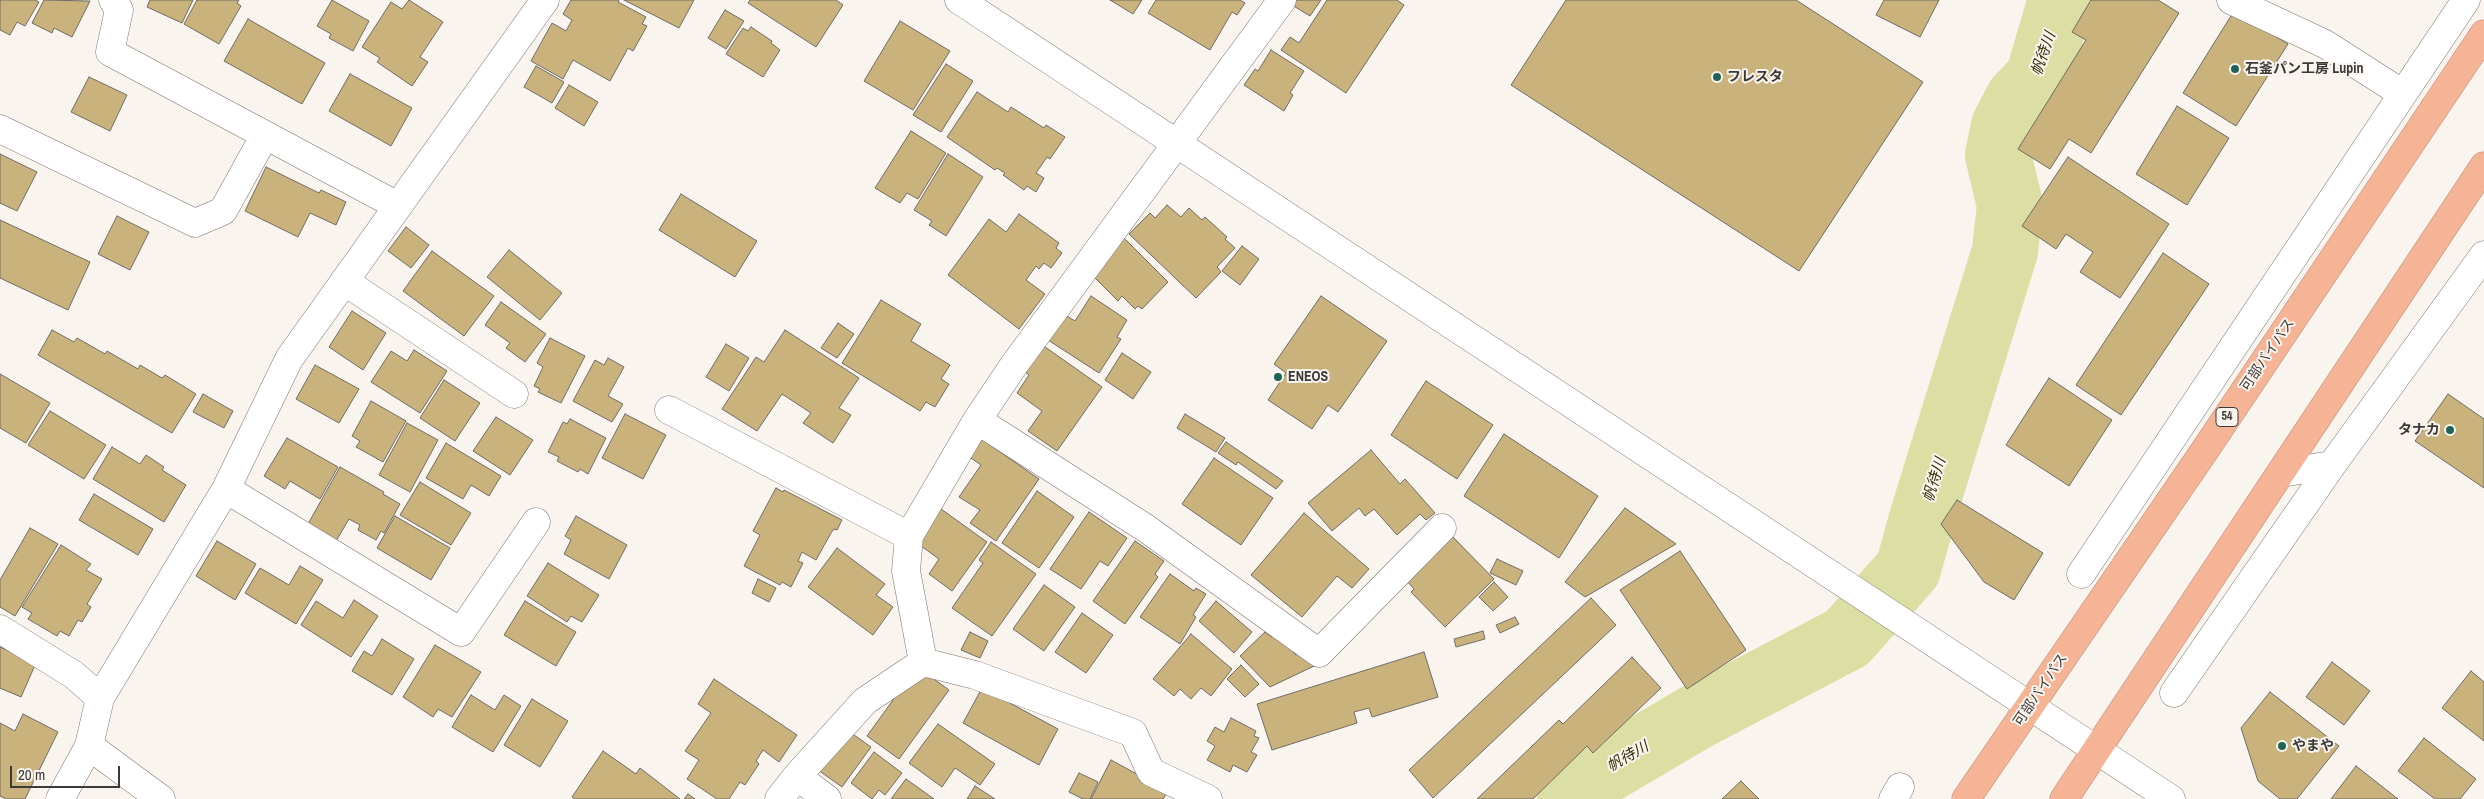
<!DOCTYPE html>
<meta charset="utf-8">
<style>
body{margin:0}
#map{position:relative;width:2484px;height:799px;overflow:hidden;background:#f9f4ee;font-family:"Archivo Narrow",sans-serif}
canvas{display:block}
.scale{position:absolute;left:10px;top:766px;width:110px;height:22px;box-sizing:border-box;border:2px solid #3c3a38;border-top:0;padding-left:6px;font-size:15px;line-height:18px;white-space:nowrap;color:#3c3a38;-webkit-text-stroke:4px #f9f4ee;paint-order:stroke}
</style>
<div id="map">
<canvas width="2484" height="799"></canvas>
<div class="scale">20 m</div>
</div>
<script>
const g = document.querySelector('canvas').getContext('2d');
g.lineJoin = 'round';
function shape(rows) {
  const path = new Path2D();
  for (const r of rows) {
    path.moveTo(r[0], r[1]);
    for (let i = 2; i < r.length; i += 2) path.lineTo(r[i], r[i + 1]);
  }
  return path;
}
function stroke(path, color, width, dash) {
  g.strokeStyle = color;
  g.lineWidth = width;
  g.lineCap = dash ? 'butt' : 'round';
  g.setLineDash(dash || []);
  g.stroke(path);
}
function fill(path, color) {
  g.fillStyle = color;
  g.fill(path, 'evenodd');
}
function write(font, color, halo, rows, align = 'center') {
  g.font = font + ' "Archivo Narrow","Noto Sans JP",sans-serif';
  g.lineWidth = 4;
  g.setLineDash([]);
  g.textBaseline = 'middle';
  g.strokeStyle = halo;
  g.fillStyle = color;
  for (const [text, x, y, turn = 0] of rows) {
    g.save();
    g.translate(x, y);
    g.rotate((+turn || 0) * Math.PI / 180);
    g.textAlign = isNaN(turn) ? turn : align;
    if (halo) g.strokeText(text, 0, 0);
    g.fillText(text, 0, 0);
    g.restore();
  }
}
stroke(shape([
 [1570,799,1591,779,1696,717,1847,638,1908,569,1923,515,2005,251,2010,205,1998,155,2004,126,2018,99,2038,78,2061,0]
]), '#dcdfa4', 66);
const building = shape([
 [0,0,35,0,39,2,25,26,17,22,10,35,0,30,0,0],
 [44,0,90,1,72,37,54,28,52,33,32,23,44,0],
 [150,0,193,0,182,23,147,7,150,0],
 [197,0,239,0,237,3,241,6,219,44,184,24,197,0],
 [332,0,369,21,353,51,329,38,331,34,317,26,332,0],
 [409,0,443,22,420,57,428,62,412,86,377,62,380,58,362,47,391,2,402,9,409,0],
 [571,0,619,0,618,2,646,17,642,24,647,26,633,51,628,48,610,81,573,60,563,79,531,61,552,23,566,31,572,20,563,14,571,0],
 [624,0,694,0,679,28,624,0],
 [750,0,836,0,843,5,816,47,748,3,750,0],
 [1110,0,1142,0,1133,14,1110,0],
 [1156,0,1240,0,1245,3,1237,15,1232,12,1210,50,1148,13,1156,0],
 [1295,0,1321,0,1310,16,1292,5,1295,0],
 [1327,0,1397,0,1404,5,1346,93,1281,50,1290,37,1299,43,1327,0],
 [1566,0,1796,0,1923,82,1799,271,1511,85,1566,0],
 [1884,0,1939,0,1920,37,1876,15,1884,0],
 [2091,0,2158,0,2179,13,2091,153,2069,139,2050,169,2018,149,2086,40,2072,32,2091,0],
 [725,10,744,21,726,49,708,38,725,10],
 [2234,11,2288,44,2236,126,2183,93,2234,11],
 [248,19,325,63,302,104,224,61,248,19],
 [900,21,950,51,913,110,864,81,900,21],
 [751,27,772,41,771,43,780,50,763,77,726,54,743,28,748,31,751,27],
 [1271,50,1304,71,1290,93,1293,95,1284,111,1244,85,1255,69,1258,71,1271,50],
 [946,64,973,81,941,132,913,115,946,64],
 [536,66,564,82,552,103,524,87,536,66],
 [350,74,412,108,391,146,329,111,350,74],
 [89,77,127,95,110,131,71,112,89,77],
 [569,85,598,102,584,126,555,108,569,85],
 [977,92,1008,112,1011,107,1044,128,1046,125,1065,137,1050,159,1047,157,1036,173,1044,178,1036,192,1027,186,1024,190,1003,175,1005,173,997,168,995,170,947,137,977,92],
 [2177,106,2229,138,2187,205,2136,174,2177,106],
 [911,131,946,153,918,199,907,193,900,203,875,188,911,131],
 [0,154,37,172,17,211,0,203,0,154],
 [948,154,983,177,946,236,929,225,932,221,914,210,948,154],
 [2068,157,2169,224,2120,298,2080,272,2093,252,2066,234,2056,249,2022,226,2068,157],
 [266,167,319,193,321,190,346,202,336,225,310,213,298,237,245,211,266,167],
 [681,194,757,241,735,277,659,230,681,194],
 [1167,205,1181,217,1189,208,1202,220,1205,217,1227,237,1225,239,1235,248,1217,267,1221,272,1196,298,1129,234,1150,213,1155,218,1167,205],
 [1019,214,1059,243,1056,248,1062,253,1051,268,1044,263,1039,269,1036,266,1026,280,1045,294,1019,329,948,275,989,219,1006,232,1019,214],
 [117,216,149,232,130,270,98,254,117,216],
 [0,220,90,262,68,310,0,278,0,220],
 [406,227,429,245,411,268,388,251,406,227],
 [1119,233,1168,282,1142,309,1138,306,1135,309,1122,296,1118,301,1090,273,1119,233],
 [1242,246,1259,259,1240,285,1222,271,1242,246],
 [509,250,562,293,540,320,487,277,509,250],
 [432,251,494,296,464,336,403,291,432,251],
 [2163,253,2209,284,2121,415,2076,385,2163,253],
 [1091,296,1127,320,1117,337,1121,339,1099,373,1048,340,1065,315,1075,321,1091,296],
 [1321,296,1387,341,1338,412,1328,405,1312,429,1268,400,1286,373,1274,364,1321,296],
 [881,300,921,324,911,341,950,365,941,379,949,384,935,407,926,402,920,411,842,363,881,300],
 [501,302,546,334,525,362,506,348,510,343,485,325,501,302],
 [352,311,386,333,363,370,329,347,352,311],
 [838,323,854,334,837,358,821,348,838,323],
 [52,330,74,342,77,338,105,354,107,351,138,369,140,365,162,378,165,375,196,394,172,433,38,355,52,330],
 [785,330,859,378,839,408,851,415,833,443,803,423,811,413,782,394,757,431,722,409,756,357,764,362,785,330],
 [550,338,585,356,561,403,538,392,540,389,534,386,543,367,537,363,550,338],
 [1038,342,1102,387,1057,451,1028,431,1042,411,1017,393,1029,375,1020,368,1038,342],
 [726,344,749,358,729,391,706,377,726,344],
 [414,350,447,371,420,413,371,382,391,351,407,361,414,350],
 [1122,353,1151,372,1133,399,1105,380,1122,353],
 [608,358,624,367,608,396,623,404,612,422,573,401,595,360,604,365,608,358],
 [315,365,359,389,339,423,296,399,315,365],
 [0,374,50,403,26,443,0,428,0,374],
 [2049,378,2112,420,2069,486,2006,445,2049,378],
 [444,380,480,403,455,441,420,418,444,380],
 [1426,381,1493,425,1457,479,1391,435,1426,381],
 [203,394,233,411,224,428,193,412,203,394],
 [2448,394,2484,419,2484,488,2415,441,2448,394],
 [371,401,406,421,383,462,356,447,360,441,352,436,371,401],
 [50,411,106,445,84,479,28,445,50,411],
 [625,414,666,435,643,479,602,458,625,414],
 [1185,414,1225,438,1216,452,1177,428,1185,414],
 [496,417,533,440,510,475,473,451,496,417],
 [570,419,606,438,588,474,580,469,578,472,557,461,559,457,548,452,563,422,567,424,570,419],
 [407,423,438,440,410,492,379,475,407,423],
 [1504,434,1598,496,1559,558,1464,496,1504,434],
 [287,438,338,467,320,499,290,481,285,489,264,476,287,438],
 [980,438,1039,479,996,541,970,523,980,510,959,497,981,465,968,456,980,438],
 [1226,442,1283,481,1276,489,1238,462,1236,465,1218,453,1226,442],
 [446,443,501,476,489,496,471,485,463,499,426,478,446,443],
 [112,447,140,464,146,455,164,467,162,470,186,485,164,522,93,479,112,447],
 [1371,450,1400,484,1405,479,1435,513,1426,520,1420,514,1397,535,1374,509,1365,516,1359,508,1332,531,1308,503,1371,450],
 [1214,458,1273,498,1241,545,1182,504,1214,458],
 [340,467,384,492,383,494,400,504,384,533,381,531,376,540,358,530,360,525,349,519,336,541,308,524,340,467],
 [420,482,471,513,451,545,400,515,420,482],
 [776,488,783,492,784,490,842,520,837,530,834,529,831,533,816,560,802,552,798,561,803,563,791,587,782,582,780,585,744,566,760,535,753,531,776,488],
 [1037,491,1074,517,1039,568,1002,543,1037,491],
 [94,494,153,529,138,555,79,520,94,494],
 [1957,500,2043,553,2014,600,1984,582,1941,524,1957,500],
 [1625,508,1676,544,1585,597,1565,582,1625,508],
 [941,509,987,542,952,591,929,574,939,559,917,543,941,509],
 [1089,512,1127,538,1108,566,1100,561,1081,589,1050,569,1089,512],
 [1304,513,1369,569,1352,588,1337,576,1302,617,1251,575,1304,513],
 [395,516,450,548,431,580,377,548,395,516],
 [576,516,627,545,609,579,564,554,571,540,565,536,576,516],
 [30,528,58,544,15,616,0,607,0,580,30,528],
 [1450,534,1494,579,1445,627,1411,592,1414,589,1405,579,1450,534],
 [217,541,256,564,235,600,196,576,217,541],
 [1135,541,1164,561,1155,574,1158,577,1125,624,1093,601,1135,541],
 [991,542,1036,574,992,636,952,608,983,563,979,560,991,542],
 [61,545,91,564,86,570,102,579,87,604,91,607,82,622,78,620,69,636,60,631,57,636,28,619,32,613,22,607,61,545],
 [837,548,885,584,876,595,893,607,873,635,808,587,837,548],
 [1680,551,1746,650,1687,689,1620,590,1680,551],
 [1497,559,1523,571,1516,585,1490,573,1497,559],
 [548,563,599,595,582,622,571,616,567,622,527,596,548,563],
 [300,566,323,580,296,624,245,593,260,568,289,585,300,566],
 [1170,574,1194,591,1196,588,1206,594,1193,615,1196,617,1180,644,1140,617,1170,574],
 [758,579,776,588,769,602,752,593,758,579],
 [1494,582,1508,597,1493,611,1479,597,1494,582],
 [1044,585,1075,607,1044,651,1013,629,1044,585],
 [1591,598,1616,625,1433,798,1409,770,1591,598],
 [354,600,378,616,351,657,301,625,316,601,343,618,354,600],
 [525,601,576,632,556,666,504,635,525,601],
 [1216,601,1252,632,1234,653,1199,621,1216,601],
 [1082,613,1113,635,1086,673,1055,652,1082,613],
 [1515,617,1519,624,1500,633,1496,625,1515,617],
 [1483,631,1485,639,1456,647,1454,639,1483,631],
 [970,632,988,641,980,658,961,650,970,632],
 [1265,632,1272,637,1276,634,1296,655,1300,651,1314,666,1270,687,1240,656,1265,632],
 [1191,634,1232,669,1211,696,1201,688,1191,699,1180,689,1174,696,1153,679,1191,634],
 [382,639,414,659,392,695,352,671,364,651,372,656,382,639],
 [435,645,481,672,452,717,438,709,433,717,403,697,435,645],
 [0,647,36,663,21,697,0,688,0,647],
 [1424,652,1438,697,1372,717,1369,708,1354,712,1357,723,1272,750,1257,704,1424,652],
 [1632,657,1661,688,1593,753,1587,746,1533,799,1477,799,1559,720,1563,724,1632,657],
 [2332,662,2370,691,2344,725,2306,697,2332,662],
 [1241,665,1259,684,1245,697,1227,679,1241,665],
 [917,667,949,690,899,759,867,736,917,667],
 [2471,671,2484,682,2484,741,2442,708,2471,671],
 [714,679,797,735,779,762,763,750,756,761,759,764,745,785,740,782,729,799,717,799,687,779,699,760,685,751,711,713,698,704,714,679],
 [982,688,1058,729,1039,765,963,723,982,688],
 [2270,692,2339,746,2297,799,2280,799,2258,781,2241,728,2270,692],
 [471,695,495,710,504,695,521,706,493,752,452,727,471,695],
 [532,699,568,721,540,767,504,745,532,699],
 [23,714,58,732,25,799,6,799,0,796,0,723,15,731,23,714],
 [1231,718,1256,731,1254,736,1259,738,1251,752,1257,755,1247,772,1233,765,1230,772,1207,760,1215,746,1207,741,1215,727,1224,732,1231,718],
 [938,724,995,764,980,785,955,768,942,787,909,763,938,724],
 [847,730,871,747,842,787,818,770,847,730],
 [2424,738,2476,779,2460,799,2435,799,2398,771,2424,738],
 [603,751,636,774,640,768,680,799,575,799,572,797,603,751],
 [874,752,902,773,885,795,879,790,872,799,851,783,874,752],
 [1111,760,1168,791,1163,799,1091,799,1111,760],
 [2356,766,2398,799,2331,799,2356,766],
 [1079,773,1098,782,1090,799,1083,799,1069,792,1079,773],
 [906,779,934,799,891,799,906,779],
 [1741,781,1759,799,1722,799,1741,781],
 [975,786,995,799,967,799,975,786],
 [688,794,695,799,684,799,688,794]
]);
fill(building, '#c9b27c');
stroke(building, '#6f6c67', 1);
const minor = shape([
 [113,0,119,10,110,52,398,206],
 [959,0,2171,799],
 [2231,0,2325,44,2403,94],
 [0,129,195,223,223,211,265,135],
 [344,281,514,394],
 [669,410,909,536],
 [977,420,1147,529,1319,653,1442,528],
 [2281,473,2332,465],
 [226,489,461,632,536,522],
 [2081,574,2466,0],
 [0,629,74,675,100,698],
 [923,662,906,571,909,536,977,420,1014,365,1282,0],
 [2174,693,2332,465,2484,255],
 [89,746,161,799],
 [797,776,827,799],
 [60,799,89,746,100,698,226,489,289,359,545,0],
 [779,799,797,776,865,701,923,662,975,675,1133,733,1151,772,1208,799],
 [1893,799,1900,787]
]);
const highway = shape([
 [1966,799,2205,450,2484,34],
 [2064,799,2484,166]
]);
stroke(minor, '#7a7570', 29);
stroke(highway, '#b58976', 29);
stroke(minor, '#fff', 28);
stroke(highway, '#f6b497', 28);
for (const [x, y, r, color] of [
 [2235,69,5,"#206455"],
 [1717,77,5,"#206455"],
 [1278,377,5,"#206455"],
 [2450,430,5,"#206455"],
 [2282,746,5,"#206455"]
]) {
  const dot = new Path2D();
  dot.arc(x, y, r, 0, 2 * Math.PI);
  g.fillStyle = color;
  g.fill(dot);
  stroke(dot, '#f9f4ee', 2);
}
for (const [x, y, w] of [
 [2227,417,22]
]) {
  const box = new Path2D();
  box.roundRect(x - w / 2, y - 9.5, w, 19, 4);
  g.fillStyle = '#f9f4ee';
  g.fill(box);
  stroke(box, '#3c3a38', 1);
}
write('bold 12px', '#3c3a38', null, [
 ["54",2227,417]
]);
write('bold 14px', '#3c3a38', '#f9f4ee', [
 ["石釜パン工房 Lupin",2245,69],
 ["フレスタ",1727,77],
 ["ENEOS",1288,377],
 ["タナカ",2440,430,"right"],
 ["やまや",2292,746]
], 'left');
write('14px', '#3c3a38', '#f9f4ee', [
 ["可部バイパス",2268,355,-56],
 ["可部バイパス",2041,690,-56]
]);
write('italic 15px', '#2e2e00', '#f9f4ee', [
 ["帆待川",2044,54,-71],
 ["帆待川",1935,480,-73],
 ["帆待川",1628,757,-30]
]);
</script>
